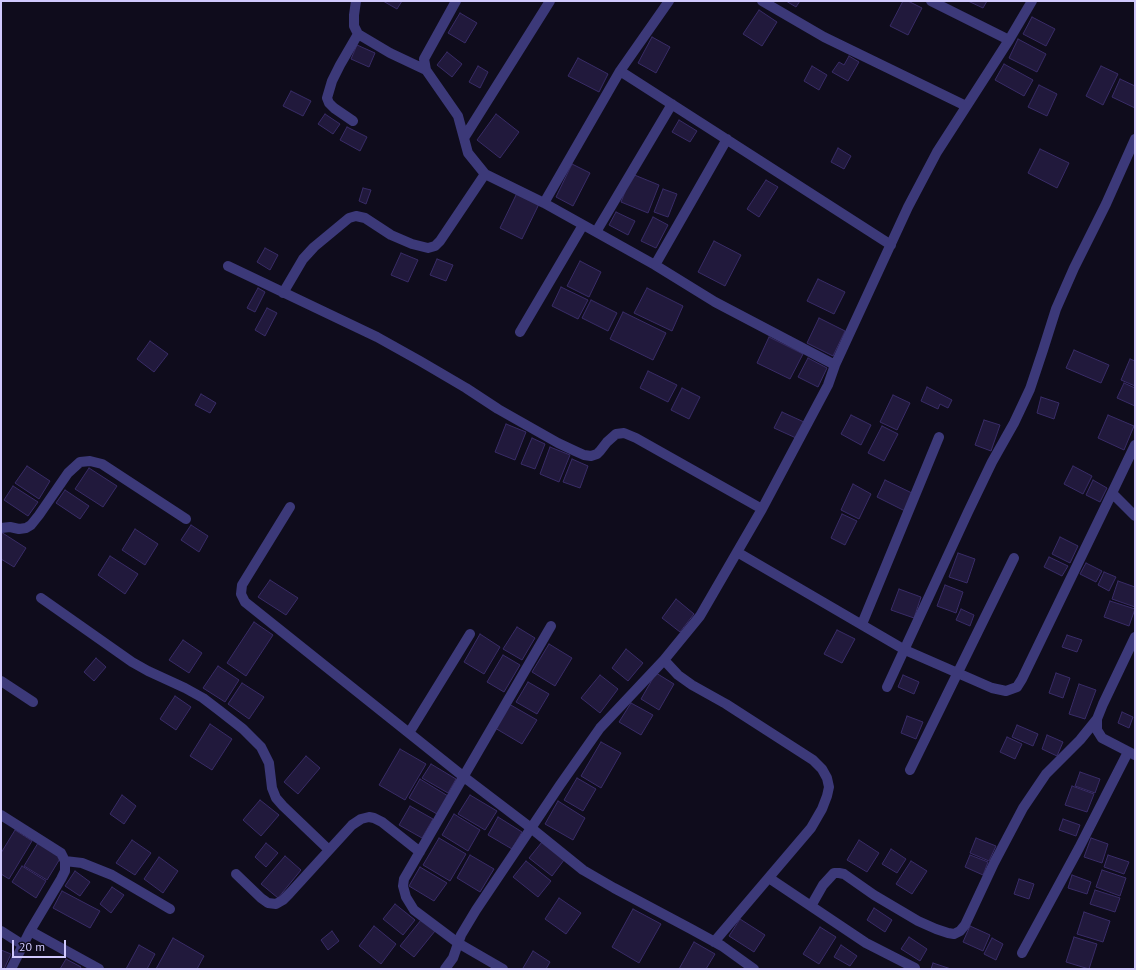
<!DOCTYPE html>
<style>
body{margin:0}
#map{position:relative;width:1136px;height:970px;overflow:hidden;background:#0f0c1c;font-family:"PT Sans",sans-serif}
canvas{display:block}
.frame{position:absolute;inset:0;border:2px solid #d0c9fd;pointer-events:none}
.scale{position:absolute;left:12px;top:940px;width:54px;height:18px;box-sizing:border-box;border:2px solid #d0c9fd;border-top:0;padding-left:5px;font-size:12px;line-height:14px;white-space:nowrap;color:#d0c9fd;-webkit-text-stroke:3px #0f0c1c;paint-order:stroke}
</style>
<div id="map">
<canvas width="1136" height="970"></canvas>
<div class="frame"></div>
<div class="scale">20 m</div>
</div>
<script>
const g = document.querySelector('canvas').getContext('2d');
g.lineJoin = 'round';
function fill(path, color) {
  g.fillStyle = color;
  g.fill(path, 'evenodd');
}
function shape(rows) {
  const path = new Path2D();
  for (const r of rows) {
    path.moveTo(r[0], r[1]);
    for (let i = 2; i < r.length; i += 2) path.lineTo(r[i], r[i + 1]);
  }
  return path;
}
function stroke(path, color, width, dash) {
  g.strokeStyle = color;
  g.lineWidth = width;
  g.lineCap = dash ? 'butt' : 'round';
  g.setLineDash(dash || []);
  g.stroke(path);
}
const building = shape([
 [383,1,402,1,397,9,383,1],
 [786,1,800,1,796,7,786,1],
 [903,1,908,1,922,8,908,35,890,26,903,1],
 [968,1,987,1,983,8,968,1],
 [759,10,777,22,762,46,743,34,759,10],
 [460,13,477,23,465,43,448,33,460,13],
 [1032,17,1055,29,1046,46,1023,34,1032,17],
 [652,37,670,47,656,73,638,63,652,37],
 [1018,39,1046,54,1037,72,1009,58,1018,39],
 [357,45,375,53,369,67,351,59,357,45],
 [447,52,462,64,452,77,437,65,447,52],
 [849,56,859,62,848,81,832,72,839,62,844,65,849,56],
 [578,58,608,74,599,92,568,76,578,58],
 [1004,64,1033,80,1024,96,995,80,1004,64],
 [478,66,488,72,480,88,469,82,478,66],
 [812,66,827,75,819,90,804,81,812,66],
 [1101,66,1118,74,1103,105,1086,96,1101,66],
 [1120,79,1135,86,1135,108,1112,97,1120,79],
 [1039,85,1057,94,1047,116,1028,107,1039,85],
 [291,91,311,101,303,116,283,106,291,91],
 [325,114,340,124,333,134,318,124,325,114],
 [496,114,519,132,500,158,477,140,496,114],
 [679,120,697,131,690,142,672,132,679,120],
 [347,127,367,137,360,151,340,140,347,127],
 [838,148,851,156,844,169,831,162,838,148],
 [1040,149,1069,163,1057,188,1028,173,1040,149],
 [572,164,590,173,573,206,556,197,572,164],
 [632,174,659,185,648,213,621,202,632,174],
 [766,180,778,187,759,217,747,209,766,180],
 [363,188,371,190,366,204,359,201,363,188],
 [663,189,677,194,668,217,654,212,663,189],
 [517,193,539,204,522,239,500,228,517,193],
 [616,212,635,221,628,235,609,225,616,212],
 [653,217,668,225,656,248,641,241,653,217],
 [714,241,741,255,725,286,698,272,714,241],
 [265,248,278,255,270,270,257,262,265,248],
 [401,253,418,260,408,282,391,275,401,253],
 [437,259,453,265,446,281,430,275,437,259],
 [580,261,601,272,589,297,567,286,580,261],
 [818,279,845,292,834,314,807,301,818,279],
 [561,287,588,300,578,319,552,306,561,287],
 [258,288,265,292,255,312,247,308,258,288],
 [647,288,683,306,672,331,634,313,647,288],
 [591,300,617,313,608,331,582,318,591,300],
 [267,308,277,313,265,336,255,330,267,308],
 [623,312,666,333,653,360,610,339,623,312],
 [819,318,845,331,833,356,807,343,819,318],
 [769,337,803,354,790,379,757,363,769,337],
 [150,341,168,354,154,372,137,359,150,341],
 [1074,350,1109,365,1101,383,1066,368,1074,350],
 [808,358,827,368,818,387,798,377,808,358],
 [1130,359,1135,361,1135,386,1121,380,1130,359],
 [648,371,677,385,668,402,640,388,648,371],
 [1124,383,1135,388,1135,406,1117,398,1124,383],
 [927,387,952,400,948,408,940,404,938,409,921,401,927,387],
 [682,388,700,397,689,419,671,410,682,388],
 [201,394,216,403,210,413,195,405,201,394],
 [893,395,910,403,897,430,880,422,893,395],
 [1041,397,1059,403,1054,419,1037,413,1041,397],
 [782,412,804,422,796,438,774,428,782,412],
 [851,415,871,425,861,445,841,434,851,415],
 [1108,415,1134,426,1124,450,1098,438,1108,415],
 [984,420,1000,425,991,451,975,445,984,420],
 [506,424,526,432,515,460,495,452,506,424],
 [882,426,898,434,884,461,868,453,882,426],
 [532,438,545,444,535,469,521,464,532,438],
 [550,447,570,455,559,482,540,474,550,447],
 [572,459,588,466,580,488,563,482,572,459],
 [27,466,50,481,39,499,15,483,27,466],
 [1073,466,1092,476,1083,494,1064,484,1073,466],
 [89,468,117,486,103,507,75,489,89,468],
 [885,480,914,494,905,511,877,497,885,480],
 [1093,480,1107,488,1100,502,1086,495,1093,480],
 [853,484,871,494,859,519,841,510,853,484],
 [13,486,38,502,28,516,4,500,13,486],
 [65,490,89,506,80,519,56,503,65,490],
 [842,514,857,521,845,545,831,538,842,514],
 [191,525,208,536,199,552,181,540,191,525],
 [135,529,158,544,145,565,122,550,135,529],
 [1,532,26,548,14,567,1,559,1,532],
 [1060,537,1078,546,1070,563,1052,554,1060,537],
 [958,553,975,559,967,583,949,577,958,553],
 [110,556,138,574,125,594,98,575,110,556],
 [1049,557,1068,566,1062,576,1044,567,1049,557],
 [1086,563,1102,571,1096,582,1080,574,1086,563],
 [1104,572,1116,577,1109,591,1098,585,1104,572],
 [270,580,298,598,286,615,258,597,270,580],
 [1118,581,1135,587,1135,607,1112,599,1118,581],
 [945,585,963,592,956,613,937,606,945,585],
 [899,589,921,597,914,618,891,610,899,589],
 [676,599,694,614,680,632,662,618,676,599],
 [1110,601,1135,609,1129,626,1104,617,1110,601],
 [961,609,974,615,970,626,956,620,961,609],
 [254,622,273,635,246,676,227,663,254,622],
 [517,627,535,638,522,660,503,649,517,627],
 [837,630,855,639,842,663,824,654,837,630],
 [480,634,500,647,484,674,464,662,480,634],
 [1067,635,1082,640,1077,652,1062,647,1067,635],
 [183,640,202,653,189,673,169,660,183,640],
 [549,644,572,658,555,686,532,672,549,644],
 [626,649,643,663,628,681,612,668,626,649],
 [503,655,520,665,504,692,487,682,503,655],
 [96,658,106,667,94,681,84,672,96,658],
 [218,666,239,680,225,702,203,688,218,666],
 [656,673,674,684,659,710,641,699,656,673],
 [1056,673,1070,678,1063,698,1049,693,1056,673],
 [600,675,618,689,600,713,581,698,600,675],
 [903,675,919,682,914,694,898,687,903,675],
 [528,682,549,694,537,714,516,702,528,682],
 [242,683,264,697,249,719,228,704,242,683],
 [1079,684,1096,690,1085,719,1069,714,1079,684],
 [175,696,191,707,176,730,160,719,175,696],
 [631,703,653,715,641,735,619,722,631,703],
 [509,704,537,720,522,744,495,728,509,704],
 [1122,712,1133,717,1129,728,1118,723,1122,712],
 [907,716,923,722,916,739,901,733,907,716],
 [210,724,232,739,212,770,190,756,210,724],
 [1017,725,1038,734,1033,746,1012,737,1017,725],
 [1047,735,1063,742,1057,756,1042,749,1047,735],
 [1007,737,1022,744,1015,759,1000,752,1007,737],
 [601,742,621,753,601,788,581,776,601,742],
 [400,749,426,764,405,800,379,785,400,749],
 [306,756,320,768,298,794,284,782,306,756],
 [431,764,456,779,448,793,422,778,431,764],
 [1080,772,1100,779,1095,793,1075,786,1080,772],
 [577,778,596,789,583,811,564,800,577,778],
 [420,779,448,796,437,814,409,798,420,779],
 [1072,786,1094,794,1087,812,1065,805,1072,786],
 [122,795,136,806,124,824,110,814,122,795],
 [470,795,497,811,485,830,458,814,470,795],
 [260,800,279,815,261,836,243,820,260,800],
 [558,801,585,818,573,840,545,824,558,801],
 [410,806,433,819,422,838,399,825,410,806],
 [454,814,480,830,468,851,442,835,454,814],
 [498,817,522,832,512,849,488,835,498,817],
 [1063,819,1080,825,1076,836,1059,830,1063,819],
 [15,830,32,841,9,879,1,874,1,853,15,830],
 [439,838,466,854,450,881,423,865,439,838],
 [976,838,996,846,989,861,970,853,976,838],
 [1091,838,1108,844,1102,863,1084,857,1091,838],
 [132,840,151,853,135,875,116,863,132,840],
 [859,840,879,853,867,872,847,860,859,840],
 [542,842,564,860,552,876,529,858,542,842],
 [38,843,61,857,47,880,24,866,38,843],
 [266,843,278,853,266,867,255,857,266,843],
 [891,849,906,859,897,873,882,864,891,849],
 [470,855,494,869,480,892,457,878,470,855],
 [970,855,988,862,983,875,965,867,970,855],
 [1108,855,1129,862,1124,874,1104,867,1108,855],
 [285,856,301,870,278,898,261,884,285,856],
 [159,857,178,871,163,893,144,879,159,857],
 [526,861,551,881,538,897,513,877,526,861],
 [911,861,927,871,912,894,896,884,911,861],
 [22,866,46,881,36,898,12,882,22,866],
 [420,867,447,883,434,901,409,886,420,867],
 [1102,870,1126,878,1120,896,1096,887,1102,870],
 [75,871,90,882,80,896,65,886,75,871],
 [1072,875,1091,882,1087,894,1068,888,1072,875],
 [1019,879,1034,884,1029,899,1014,894,1019,879],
 [112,887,124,895,111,913,100,904,112,887],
 [1095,890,1120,898,1115,912,1090,904,1095,890],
 [62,891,100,911,90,928,53,908,62,891],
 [559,898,581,913,566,934,545,919,559,898],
 [395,904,415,920,403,935,383,919,395,904],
 [874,908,892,920,885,932,867,920,874,908],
 [633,909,661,924,639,963,612,947,633,909],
 [1084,912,1110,921,1103,942,1077,934,1084,912],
 [740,919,765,935,754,952,729,936,740,919],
 [421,920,435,931,414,957,400,946,421,920],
 [374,926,396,944,381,964,359,946,374,926],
 [970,926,990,935,983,951,963,942,970,926],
 [820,927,836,937,819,964,803,954,820,927],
 [332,931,339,941,328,950,321,940,332,931],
 [909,937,927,949,920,961,901,949,909,937],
 [1074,937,1097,944,1089,969,1066,962,1074,937],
 [173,938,204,956,197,969,156,969,173,938],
 [992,938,1003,944,996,960,984,954,992,938],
 [694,942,715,954,706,969,679,969,694,942],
 [139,945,155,954,147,969,126,969,139,945],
 [841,945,857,956,850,966,834,957,841,945],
 [1,950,11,954,4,969,1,969,1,950],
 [533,951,550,962,546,969,524,969,523,968,533,951],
 [66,959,81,967,80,969,60,969,66,959],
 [933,963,951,969,931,969,933,963]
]);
fill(building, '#21193c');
stroke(building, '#392c67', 1);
stroke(shape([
 [356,1,354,15,354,26,358,34,390,53,426,70],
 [456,1,424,59,426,70,458,116,468,153,485,174,544,203,655,265,715,302,835,365],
 [762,1,824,37,966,106],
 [931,1,1009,40],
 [620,71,891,245],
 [353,121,334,108,329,103,327,98,332,81,340,65,358,34],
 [464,138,550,1],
 [544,203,620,71,669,1],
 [596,232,672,104],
 [655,265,727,139],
 [228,266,377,337,420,361,466,388,498,409,558,443,575,451,584,455,591,456,597,454,600,451,607,442,616,434,624,433,636,438,762,509],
 [283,293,303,259,314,247,349,218,356,216,365,218,391,235,412,244,428,248,435,246,440,241,485,174],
 [520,332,583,225],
 [1112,493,1135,445],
 [290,507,242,585,241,594,245,602,464,777,531,828,583,870,614,888,691,929,722,946,754,969],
 [1,528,10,527,19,529,26,528,31,525,39,515,68,473,80,462,90,461,102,464,186,519],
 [737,552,905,650,992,688,1006,691,1017,687,1022,679,1112,493,1135,516],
 [41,598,132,662,148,671,185,688,203,698,220,711,243,729,261,747,269,763,272,788,276,798,283,806,329,850],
 [862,624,939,437],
 [1135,637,1103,704,1097,719,1097,730,1102,738,1135,755],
 [664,660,678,675,692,685,726,704,813,760,822,769,827,778,829,787,827,796,822,809,811,828,714,942],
 [1,681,33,702],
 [887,687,968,512,992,462,1014,423,1030,389,1043,350,1056,309,1074,268,1106,204,1135,139],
 [409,733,470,634],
 [910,770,1014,558],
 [1,815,61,853,65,861,65,871,61,879,30,931],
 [65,861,82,863,112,875,170,909],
 [236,874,261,898,268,903,276,904,283,900,289,894,352,825,361,819,369,817,374,818,382,822,420,852],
 [769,878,866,943,915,968],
 [811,906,823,885,834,873,839,873,844,874,874,895,918,921,936,929,948,933,954,934,960,931,965,925,994,863,1023,808,1046,774,1080,740,1097,719],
 [1,931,23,945],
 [1022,953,1079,848,1128,752],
 [11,969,30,931,99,969],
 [445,969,453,958,461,935,476,910,560,785,600,728,664,660,700,616,762,509,828,385,835,365,908,207,937,152,1009,40,1032,1],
 [503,969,458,943,414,910,406,897,403,886,404,879,551,626]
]), '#3c3979', 10);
</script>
